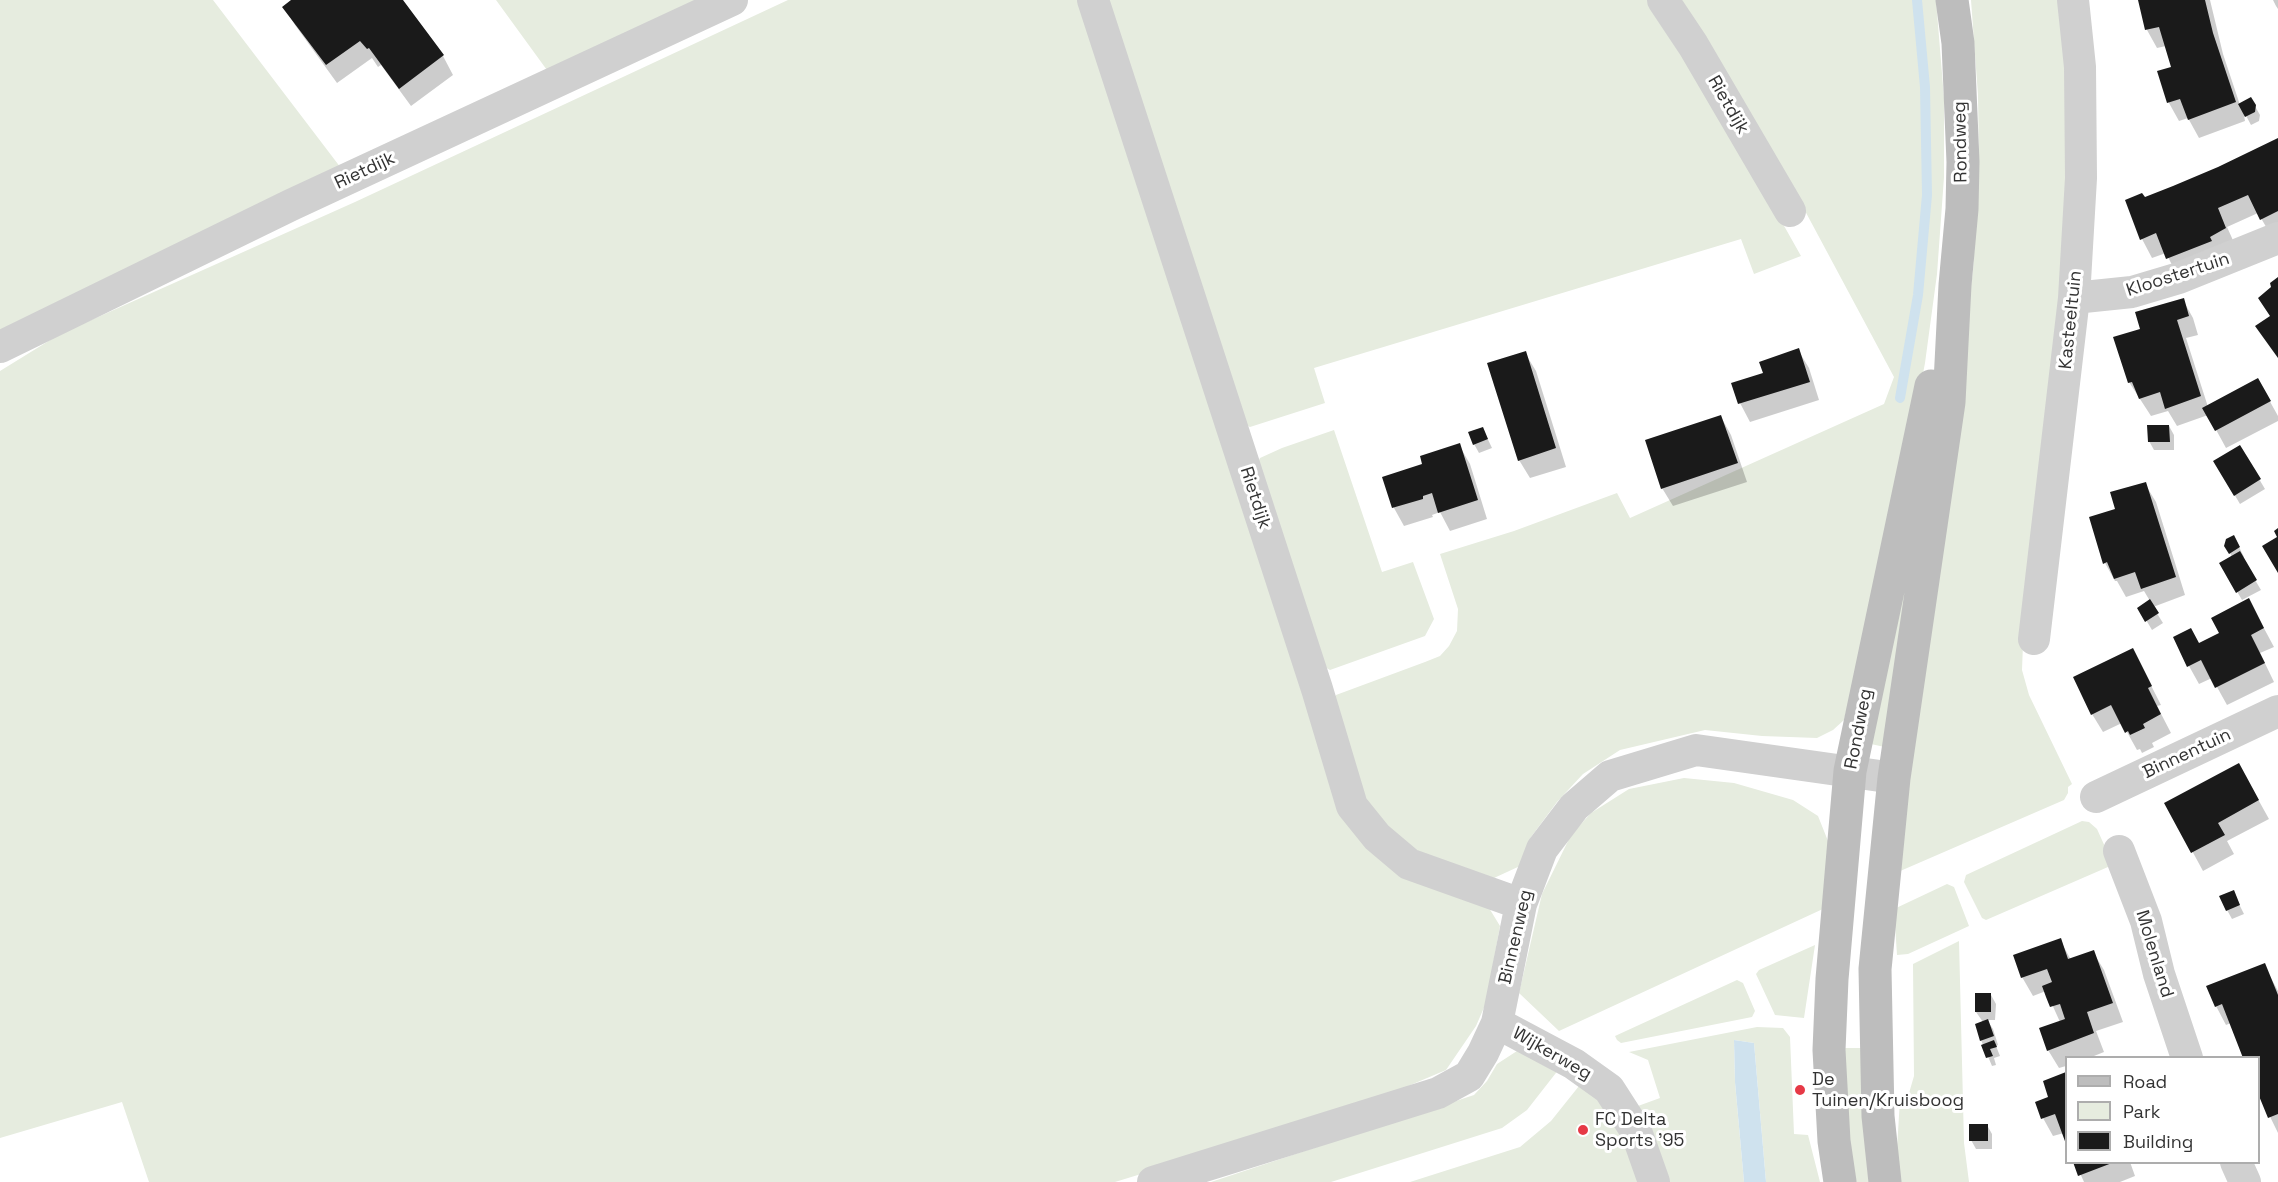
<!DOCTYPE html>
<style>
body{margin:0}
#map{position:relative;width:2278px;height:1182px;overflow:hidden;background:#fff;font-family:"Space Grotesk",sans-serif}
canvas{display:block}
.legend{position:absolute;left:2065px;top:1056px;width:195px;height:108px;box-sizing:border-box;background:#fff;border:2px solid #adadad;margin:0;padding:8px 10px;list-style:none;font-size:18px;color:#333}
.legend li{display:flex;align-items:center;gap:12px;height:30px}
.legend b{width:30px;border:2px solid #adadad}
</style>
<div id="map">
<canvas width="2278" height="1182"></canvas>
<ul class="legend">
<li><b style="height:8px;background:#bdbdbd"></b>Road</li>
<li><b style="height:16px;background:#e6ecdf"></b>Park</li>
<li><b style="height:16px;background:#1a1a1a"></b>Building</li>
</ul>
</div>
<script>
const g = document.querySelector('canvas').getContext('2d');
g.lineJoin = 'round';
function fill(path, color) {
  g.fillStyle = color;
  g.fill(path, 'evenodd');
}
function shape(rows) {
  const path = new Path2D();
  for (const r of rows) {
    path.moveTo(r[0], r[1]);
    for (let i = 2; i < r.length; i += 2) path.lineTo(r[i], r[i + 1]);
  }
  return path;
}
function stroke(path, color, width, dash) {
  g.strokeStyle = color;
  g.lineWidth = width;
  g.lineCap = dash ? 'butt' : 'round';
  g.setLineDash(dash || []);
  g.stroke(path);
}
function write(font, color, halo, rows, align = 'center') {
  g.font = font + ' "Space Grotesk",sans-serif';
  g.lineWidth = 6;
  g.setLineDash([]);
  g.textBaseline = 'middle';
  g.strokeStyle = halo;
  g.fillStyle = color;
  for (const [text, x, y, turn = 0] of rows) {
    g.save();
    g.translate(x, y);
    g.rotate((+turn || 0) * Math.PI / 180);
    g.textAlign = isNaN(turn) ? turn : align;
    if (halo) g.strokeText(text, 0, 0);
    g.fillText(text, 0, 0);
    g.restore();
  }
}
fill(shape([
 [0,0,213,0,344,172,0,341],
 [496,0,717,0,552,77],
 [788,0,1080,0,1337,795,1486,903,1500,926,1486,1003,1476,1026,1446,1070,1394,1092,1281,1131,1115,1182,149,1182,122,1102,0,1138,0,371,60,334,355,202],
 [1104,0,1650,0,1724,119,1801,256,1754,274,1741,239,1314,368,1325,403,1250,427,1237,420],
 [1677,0,1936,0,1944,98,1944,177,1937,274,1925,363,1902,484,1844,720,1833,730,1817,738,1762,736,1705,730,1620,750,1583,774,1557,802,1531,837,1520,866,1494,878,1404,846,1363,801,1330,706,1336,695,1425,662,1440,656,1449,646,1457,631,1458,609,1440,554,1514,531,1617,493,1630,518,1884,404,1894,377,1781,166],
 [1971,0,2062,0,2072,273,2023,644,2022,670,2029,695,2072,784,2068,787,2068,793,2064,800,1891,875,1973,271,1979,165,1978,95],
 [1334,430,1382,572,1413,562,1434,619,1425,636,1330,670,1315,661,1254,470,1260,458,1282,448],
 [1914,524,1889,748,1871,744],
 [1684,778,1734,783,1793,800,1818,816,1830,846,1825,908,1559,1031,1519,993,1542,894,1571,835,1591,813,1629,789],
 [2082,821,2089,822,2097,829,2111,860,2108,867,1986,920,1982,918,1964,882,1966,875],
 [1947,884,1954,887,1969,926,1908,954,1897,955,1894,909],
 [1959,941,1964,1143,1969,1182,1895,1182,1900,1099,1907,1100,1914,1076,1913,964],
 [1815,945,1804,1018,1775,1015,1756,974,1759,970],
 [1737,980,1743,983,1755,1011,1752,1017,1621,1043,1617,1040,1615,1036],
 [1757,1027,1783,1028,1790,1037,1794,1134,1808,1135,1820,1182,1766,1182,1754,1043,1734,1040,1735,1082,1744,1182,1666,1182,1638,1106,1660,1098,1648,1060,1629,1052],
 [1838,1048,1867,1048,1877,1182,1849,1182],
 [1517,1051,1559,1069,1527,1110,1502,1128,1331,1182,1211,1182,1474,1095,1487,1081,1497,1064],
 [1583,1081,1612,1106,1644,1182,1410,1182,1520,1147,1551,1121]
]), '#e6ecdf');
fill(shape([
 [1734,1040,1754,1043,1766,1182,1744,1182,1735,1082]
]), '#cfe2ee');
fill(shape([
 [294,0,401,0,443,56,453,75,411,106,381,65,378,67,372,58,337,83,295,25,284,7],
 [2140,0,2210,0,2223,54,2240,105,2251,99,2260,115,2259,121,2251,125,2243,110,2245,121,2199,138,2188,118,2179,121,2169,103,2159,72,2172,68,2166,46,2157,48,2147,30],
 [2273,0,2278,0,2278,9,2276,6],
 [2278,140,2278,234,2272,237,2258,213,2227,227,2236,247,2178,277,2166,253,2152,258,2142,239,2127,201,2144,199,2219,169],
 [2183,300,2193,318,2198,335,2186,338,2208,407,2258,380,2278,416,2278,421,2226,448,2208,415,2177,426,2168,411,2151,416,2129,382,2142,330],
 [1798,350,1809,368,1819,400,1750,422,1740,403,1764,374],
 [1525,353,1536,371,1566,467,1530,478,1519,460],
 [1721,417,1731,435,1747,482,1673,506,1662,488],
 [2169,426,2174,435,2174,450,2154,450,2149,441],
 [1483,429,1492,448,1479,453,1474,444],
 [1459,445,1470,464,1487,519,1450,531,1440,512,1432,515,1433,517,1404,526,1394,508,1384,478,1424,465],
 [2240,447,2265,489,2240,504,2215,462],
 [2145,484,2156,502,2185,595,2153,607,2163,623,2152,630,2139,608,2150,601,2144,591,2126,597,2117,581,2115,581,2105,563,2091,518,2117,510],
 [2234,537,2244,557,2242,558,2261,590,2242,600,2221,564,2232,557,2226,545],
 [2259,619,2274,647,2260,653,2274,682,2227,705,2212,678,2199,684,2189,666,2199,645],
 [2133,650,2161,705,2157,706,2171,733,2152,743,2154,747,2142,753,2140,749,2137,750,2122,723,2103,732,2092,714],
 [2249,783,2269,819,2227,841,2234,854,2203,871,2166,803],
 [2233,892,2244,914,2232,919,2227,910],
 [2060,940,2071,960,2093,952,2104,970,2123,1022,2096,1031,2104,1052,2089,1058,2066,1058,2066,1066,2059,1068,2048,1050,2060,1022,2046,991,2033,996,2022,977],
 [2264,965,2278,991,2278,1133,2258,1092,2258,1058,2231,1023,2226,1025,2216,1006],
 [1991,995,1996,1004,1995,1020,1987,1020,1993,1029,1998,1045,1996,1046,2000,1056,1994,1058,1996,1065,1992,1066,1981,1040,1983,1022,1976,1012],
 [2066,1074,2066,1140,2064,1133,2053,1136,2043,1118,2050,1098,2045,1082],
 [1987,1125,1992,1134,1992,1149,1976,1149,1971,1140],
 [2075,1162,2130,1162,2135,1176,2120,1182,2084,1182]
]), '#0003');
stroke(shape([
 [1900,398,1918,295,1927,195,1925,87,1917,0]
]), '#cfe2ee', 10);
fill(shape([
 [291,0,403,0,444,55,399,89,369,48,367,49,360,41,326,65,282,7],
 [2138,0,2205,0,2213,33,2236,102,2188,120,2180,99,2167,103,2157,71,2171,67,2159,27,2145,30],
 [2251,97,2256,105,2255,112,2245,117,2238,104],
 [2278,138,2278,211,2260,220,2248,195,2218,208,2226,228,2210,237,2212,241,2166,259,2156,233,2140,240,2125,200,2142,193,2145,197,2173,186,2218,167],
 [2278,277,2278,358,2255,326,2270,316,2258,298,2271,287,2270,283],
 [2184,298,2189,316,2177,320,2201,396,2165,409,2160,392,2139,399,2132,382,2128,383,2113,337,2140,329,2135,312],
 [1799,348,1810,382,1738,404,1731,383,1763,373,1759,362],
 [1526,351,1556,448,1518,461,1487,363],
 [2258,378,2271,401,2215,431,2202,408],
 [1721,415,1738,463,1661,489,1645,440],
 [2147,425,2169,425,2170,442,2148,442],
 [1483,427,1488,439,1473,445,1468,432],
 [1460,443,1478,500,1438,513,1432,493,1423,496,1423,499,1392,508,1382,477,1422,464,1420,456],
 [2240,445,2261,479,2234,496,2213,461],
 [2146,482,2176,577,2141,589,2135,572,2114,579,2107,562,2103,564,2089,517,2115,509,2110,492],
 [2278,528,2278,573,2262,546,2277,537,2274,531],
 [2234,535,2240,547,2229,554,2224,546,2226,539],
 [2240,551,2257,580,2236,593,2219,563],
 [2249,598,2264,628,2251,635,2265,663,2215,688,2201,660,2187,667,2173,637,2191,628,2199,643,2219,633,2211,618],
 [2150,599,2159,613,2145,622,2137,608],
 [2133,648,2152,686,2148,688,2161,714,2143,724,2145,728,2130,735,2128,731,2125,733,2111,705,2091,715,2073,677],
 [2239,763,2259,800,2218,823,2225,835,2191,853,2164,803],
 [2234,890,2240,905,2226,911,2219,896],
 [2061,938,2068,959,2094,950,2113,1003,2087,1012,2094,1033,2047,1051,2039,1028,2065,1019,2060,1004,2050,1007,2046,997,2042,986,2052,982,2047,969,2021,978,2013,955],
 [2265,963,2278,995,2278,1114,2268,1118,2259,1096,2259,1058,2243,1058,2222,1004,2215,1007,2206,986],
 [1975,993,1991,993,1991,1012,1975,1012],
 [1988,1019,1994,1036,1980,1041,1975,1024],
 [1994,1040,1997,1047,1990,1049,1993,1056,1986,1058,1981,1045],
 [2066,1072,2066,1144,2055,1114,2041,1119,2035,1102,2048,1097,2043,1081],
 [1969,1124,1988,1124,1988,1141,1969,1141],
 [2073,1162,2112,1162,2112,1163,2078,1176]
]), '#1a1a1a');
stroke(shape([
 [1093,0,1317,689,1352,806,1377,837,1409,864,1521,904],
 [1663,0,1693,45,1790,211],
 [2074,298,2132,292,2179,278,2278,238],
 [0,347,291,205,732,0],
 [2034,639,2074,298,2081,178,2080,67,2073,0],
 [2096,797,2278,711],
 [2119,851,2146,921,2159,974,2187,1058],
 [1497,1023,1574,1064,1609,1089,1636,1131,1654,1182],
 [2236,1162,2245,1182],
 [1153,1182,1438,1093,1469,1076,1483,1053,1497,1023,1521,904,1542,849,1574,807,1610,776,1696,750,1894,778]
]), '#d0d0d0', 32);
stroke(shape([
 [1840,1182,1834,1141,1829,1050,1832,979,1850,771,1931,386],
 [1885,1182,1878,1116,1875,969,1894,778,1949,402,1955,285,1962,209,1963,162,1958,43,1952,0]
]), '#bdbdbd', 33);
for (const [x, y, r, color] of [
 [1800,1090,6,"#e63946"],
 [1583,1130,6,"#e63946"]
]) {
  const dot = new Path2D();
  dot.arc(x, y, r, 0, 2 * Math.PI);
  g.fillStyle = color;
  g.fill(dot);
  stroke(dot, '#fff', 2);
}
write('18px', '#333', '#fff', [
 ["Rietdijk",1728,105,60],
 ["Rondweg",1961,142,-91],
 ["Rietdijk",365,171,-25],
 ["Kloostertuin",2178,275,-18],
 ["Kasteeltuin",2071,320,-84],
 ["Rietdijk",1255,498,72],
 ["Rondweg",1859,729,-79],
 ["Binnentuin",2187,754,-25],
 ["Binnenweg",1516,937,-77],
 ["Molenland",2154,954,73],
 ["Wijkerweg",1552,1054,30]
]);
write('18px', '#333', '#fff', [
 ["De",1812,1080],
 ["Tuinen/Kruisboog",1812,1101],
 ["FC Delta",1595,1120],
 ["Sports '95",1595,1141]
], 'left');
</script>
